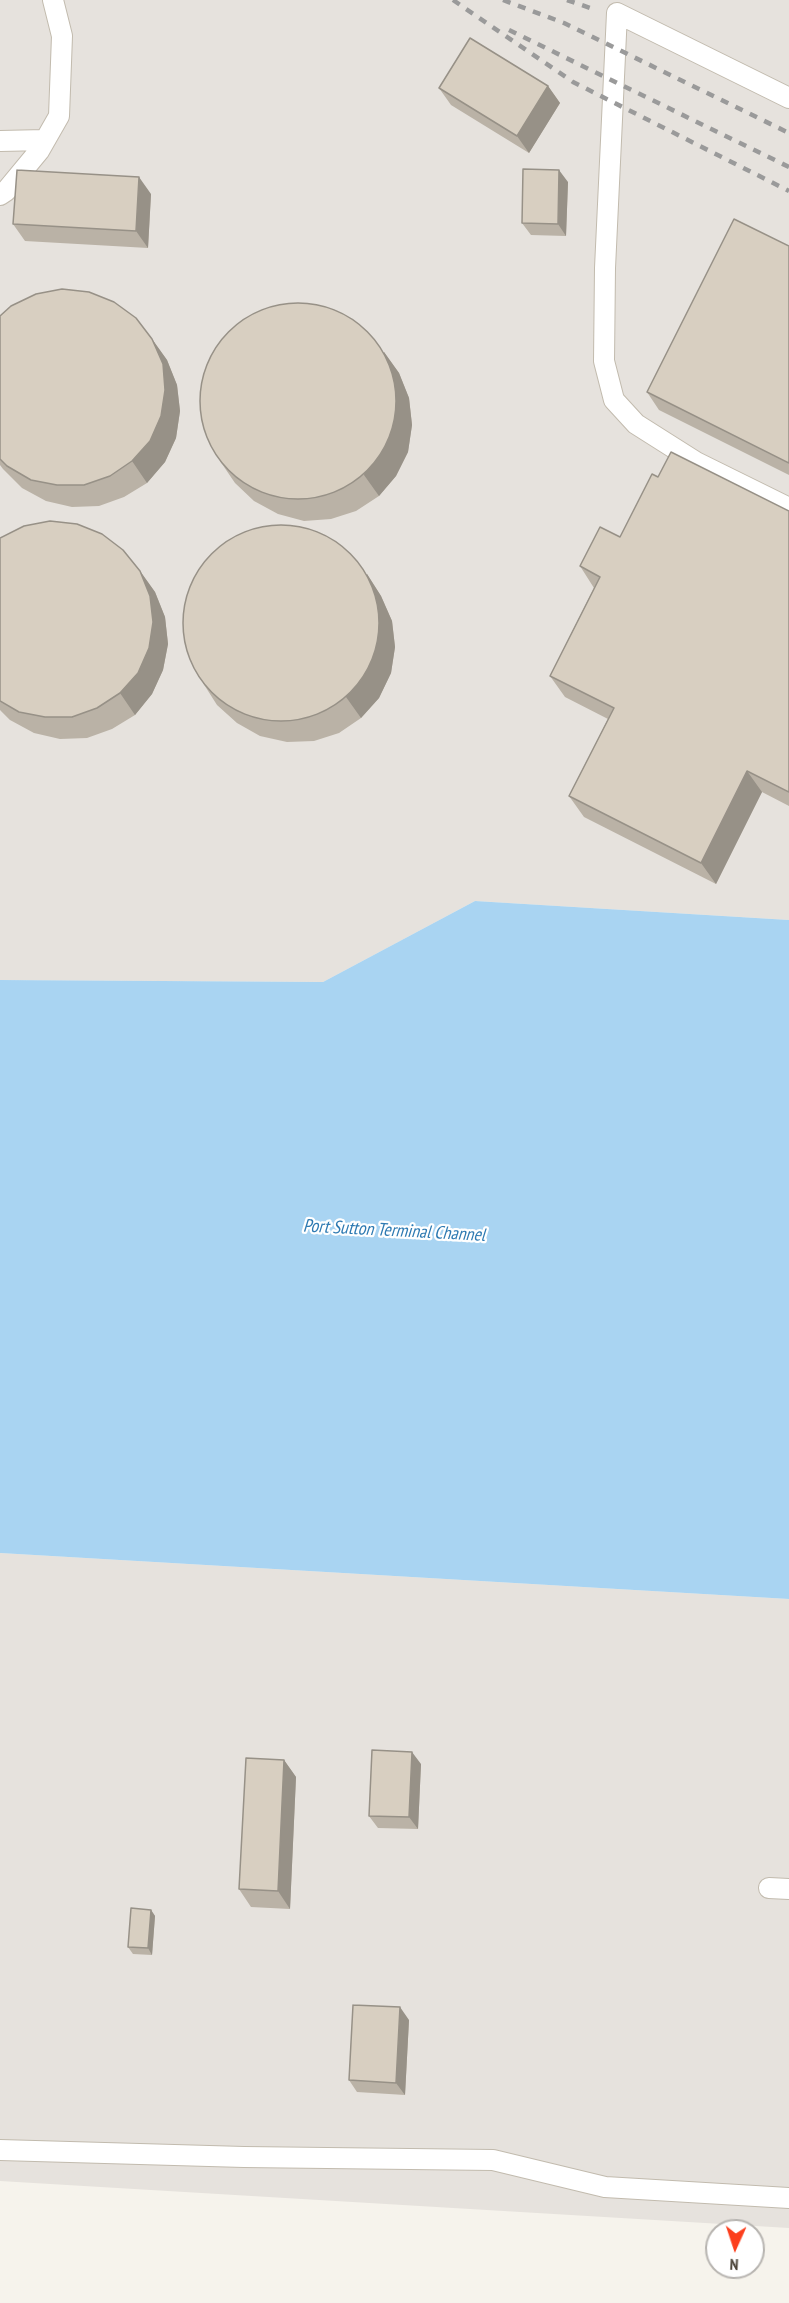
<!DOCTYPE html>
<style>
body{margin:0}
#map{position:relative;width:789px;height:2303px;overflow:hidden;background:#f6f3ec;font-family:"PT Sans Narrow",sans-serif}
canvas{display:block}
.north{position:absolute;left:705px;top:2219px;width:60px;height:60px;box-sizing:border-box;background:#fff;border:2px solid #b7b4b0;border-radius:50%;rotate:183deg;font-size:16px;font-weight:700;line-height:24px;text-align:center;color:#4b4439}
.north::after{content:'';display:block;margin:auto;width:21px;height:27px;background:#fc3f1d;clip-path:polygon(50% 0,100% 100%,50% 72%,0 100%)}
</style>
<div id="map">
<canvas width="789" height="2303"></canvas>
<div class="north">N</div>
</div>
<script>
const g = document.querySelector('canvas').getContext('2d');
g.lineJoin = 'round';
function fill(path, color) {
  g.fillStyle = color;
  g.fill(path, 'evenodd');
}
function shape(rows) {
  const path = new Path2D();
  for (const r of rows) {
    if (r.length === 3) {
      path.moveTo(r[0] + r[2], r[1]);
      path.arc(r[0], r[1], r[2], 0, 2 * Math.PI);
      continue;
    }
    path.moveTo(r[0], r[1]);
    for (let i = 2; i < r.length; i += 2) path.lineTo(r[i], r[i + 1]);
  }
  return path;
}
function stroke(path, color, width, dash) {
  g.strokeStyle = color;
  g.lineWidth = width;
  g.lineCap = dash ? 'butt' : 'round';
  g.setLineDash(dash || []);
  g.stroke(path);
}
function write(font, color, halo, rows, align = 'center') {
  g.font = font + ' "PT Sans Narrow",sans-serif';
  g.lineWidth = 4.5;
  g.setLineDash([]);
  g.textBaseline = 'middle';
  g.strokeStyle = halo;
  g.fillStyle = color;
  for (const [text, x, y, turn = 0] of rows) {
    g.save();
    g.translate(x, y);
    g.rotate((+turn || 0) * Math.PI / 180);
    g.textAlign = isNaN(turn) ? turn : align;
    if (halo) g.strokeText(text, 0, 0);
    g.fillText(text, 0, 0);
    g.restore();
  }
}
fill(shape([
 [0,0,789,0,789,920,475,901,323,982,0,980],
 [0,1553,789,1599,789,2228,0,2181]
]), '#e6e2dd');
fill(shape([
 [475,901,789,920,789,1599,0,1553,0,980,323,982]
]), '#a9d4f2');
const service = shape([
 [789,98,617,13,605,268,604,361,614,400,636,424,696,462,789,508],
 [0,141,45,140],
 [0,195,6,191,39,151,59,116,62,36,53,0],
 [769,1888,789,1889],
 [0,2150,244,2157,493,2160,605,2187,789,2198]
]);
stroke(service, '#c2bbae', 22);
stroke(service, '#fff', 20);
stroke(shape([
 [453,0,573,82,789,191],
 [503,0,564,23,789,133],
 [567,0,596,10],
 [509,30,789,167]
]), '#9a9a9a', 4.5, [8, 8]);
fill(shape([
 [548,86,560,103,529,153,451,105,439,88],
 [568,182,566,236,531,235,522,223],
 [151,194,148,248,25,241,13,224],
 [789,246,789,475,659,410,647,392],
 [0,316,152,339,167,360,177,385,180,411,176,438,165,462,147,483,124,497,99,506,72,507,46,501,22,488,3,469,0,465],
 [384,352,399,373,409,398,412,425,408,452,396,476,379,496,356,511,331,519,304,521,278,514,254,501,235,483,220,461],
 [658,477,789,511,789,806,762,792,716,884,584,817,569,796,608,719,565,697,550,676,594,588,580,566,620,537],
 [0,538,140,571,155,592,165,617,168,644,163,670,152,694,135,715,112,729,87,738,60,739,34,733,10,720,0,710],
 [367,574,381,596,392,621,395,647,391,673,379,698,361,718,339,733,314,741,287,742,260,736,237,723,217,705,203,683],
 [284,1760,296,1777,290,1909,251,1907,239,1889],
 [421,1764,418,1829,378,1828,369,1816],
 [151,1910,155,1916,152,1955,133,1954,128,1947],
 [409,2020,405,2095,357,2092,349,2080]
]), '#bab2a6');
fill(shape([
 [548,86,560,103,529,153,517,136],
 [559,170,568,182,566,236,558,224],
 [139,177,151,194,148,248,136,231],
 [152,339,167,360,177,385,180,411,176,438,165,462,147,483,132,461],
 [384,352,399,373,409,398,412,425,408,452,396,476,379,496,364,475],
 [140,571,155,592,165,617,168,644,163,670,152,694,135,715,120,693],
 [367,574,381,596,392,621,395,647,391,673,379,698,361,718,346,697],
 [747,771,762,792,716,884,701,863],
 [412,1752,421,1764,418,1829,409,1817],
 [284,1760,296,1777,290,1909,278,1891],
 [151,1910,155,1916,152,1955,148,1948],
 [400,2007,409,2020,405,2095,396,2083]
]), '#979187');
const building = shape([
 [470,38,548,86,517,136,439,88,470,38],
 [523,169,559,170,558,224,522,223,523,169],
 [17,170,139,177,136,231,13,224,17,170],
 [734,219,789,246,789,463,647,392,734,219],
 [62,289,89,292,114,302,136,318,152,339,163,364,165,390,161,416,150,441,132,461,110,476,84,485,57,485,31,480,7,466,0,459,0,316,11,306,36,294,62,289],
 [298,401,98],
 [671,452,789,511,789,792,747,771,701,863,569,796,614,708,550,676,600,577,580,566,600,527,620,537,652,474,658,477,671,452],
 [50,521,77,524,102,534,123,550,140,571,150,596,153,622,149,648,138,673,120,693,97,708,72,717,45,717,19,712,0,701,0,538,24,526,50,521],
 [281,623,98],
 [372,1750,412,1752,409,1817,369,1816,372,1750],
 [246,1758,284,1760,278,1891,239,1889,246,1758],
 [131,1908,151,1910,148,1948,128,1947,131,1908],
 [353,2005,400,2007,396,2083,349,2080,353,2005]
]);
fill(building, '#d8cfc1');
stroke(building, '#979187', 1.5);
write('italic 18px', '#2e7ab2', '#fff', [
 ["Port Sutton Terminal Channel",394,1231,3]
]);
</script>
